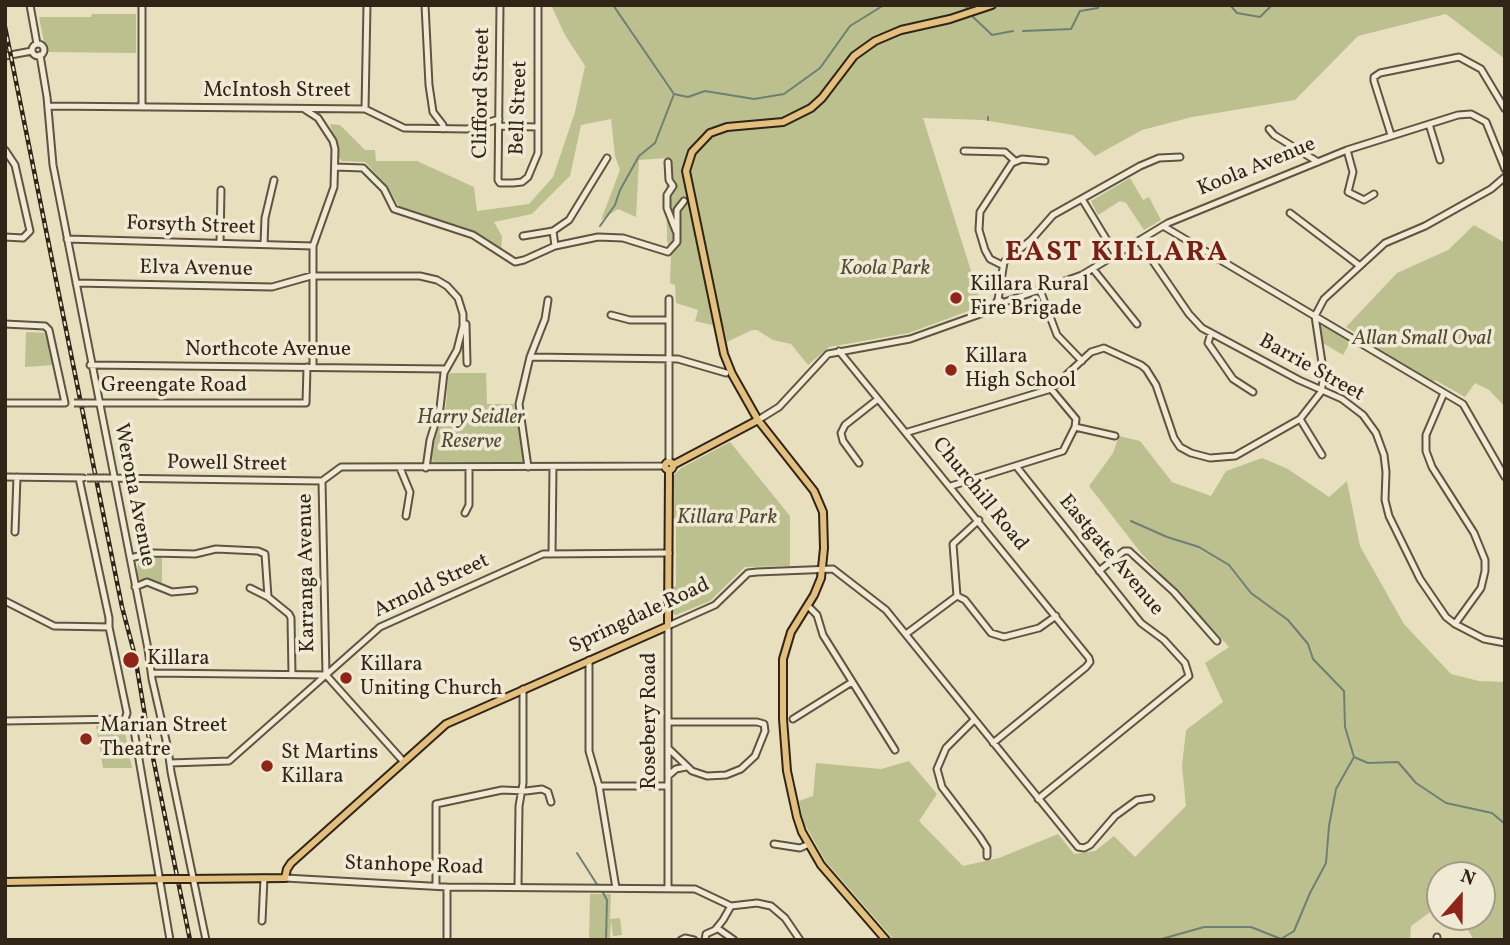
<!DOCTYPE html>
<style>
body{margin:0}
#map{position:relative;width:1510px;height:945px;overflow:hidden;background:#e8dfbf;font-family:Vollkorn,serif}
canvas{display:block}
.frame{position:absolute;inset:0;border:7px solid #302516;pointer-events:none}
.north{position:absolute;left:1426px;top:861px;width:70px;height:70px;box-sizing:border-box;background:#f0ead5;border:2px solid #a39b89;border-radius:50%;rotate:21deg;font-size:19px;font-weight:700;line-height:28px;text-align:center;color:#302516}
.north::after{content:'';display:block;margin:auto;width:24px;height:32px;background:#8f2418;clip-path:polygon(50% 0,100% 100%,50% 72%,0 100%)}
</style>
<div id="map">
<canvas width="1510" height="945"></canvas>
<div class="frame"></div>
<div class="north">N</div>
</div>
<script>
const g = document.querySelector('canvas').getContext('2d');
g.lineJoin = 'round';
function fill(path, color) {
  g.fillStyle = color;
  g.fill(path, 'evenodd');
}
function shape(rows) {
  const path = new Path2D();
  for (const r of rows) {
    if (r.length === 3) {
      path.moveTo(r[0] + r[2], r[1]);
      path.arc(r[0], r[1], r[2], 0, 2 * Math.PI);
      continue;
    }
    path.moveTo(r[0], r[1]);
    for (let i = 2; i < r.length; i += 2) path.lineTo(r[i], r[i + 1]);
  }
  return path;
}
function stroke(path, color, width, dash) {
  g.strokeStyle = color;
  g.lineWidth = width;
  g.lineCap = dash ? 'butt' : 'round';
  g.setLineDash(dash || []);
  g.stroke(path);
}
function write(font, color, halo, rows, align = 'center') {
  g.font = font + ' Vollkorn,serif';
  g.lineWidth = 7;
  g.setLineDash([]);
  g.textBaseline = 'middle';
  g.strokeStyle = halo;
  g.fillStyle = color;
  for (const [text, x, y, turn = 0] of rows) {
    g.save();
    g.translate(x, y);
    g.rotate((+turn || 0) * Math.PI / 180);
    g.textAlign = isNaN(turn) ? turn : align;
    if (halo) g.strokeText(text, 0, 0);
    g.fillText(text, 0, 0);
    g.restore();
  }
}
fill(shape([
 [551,5,1505,5,1505,59,1446,14,1358,36,1295,100,1192,117,1142,130,1095,156,1073,135,983,120,923,118,982,306,909,333,829,347,808,365,791,344,773,340,757,330,752,330,727,342,724,328,695,321,698,310,676,303,675,285,670,283,671,256,667,240,666,158,639,160,636,217,618,209,601,220,620,170,615,156,611,119,581,125,570,176,532,214,494,222,502,236,501,254,478,235,402,212,388,187,365,162,342,161,339,158,330,124,340,125,365,150,375,150,376,161,417,161,474,187,477,211,529,204,553,177,575,112,585,66,565,35],
 [92,14,136,14,136,53,46,52,39,17,91,17],
 [1130,178,1143,200,1149,197,1161,220,1144,230,1126,203,1120,201,1098,215,1091,201],
 [1474,225,1505,243,1505,407,1489,390,1475,383,1465,397,1435,380,1433,383,1374,349,1376,345,1346,327,1397,273,1448,250],
 [1325,325,1351,341,1343,355,1321,342,1319,330,1321,326],
 [26,332,47,333,53,365,25,367],
 [451,373,486,373,487,404,514,404,524,462,433,462,432,460,433,445,446,406,448,375],
 [1119,436,1140,441,1172,482,1211,496,1226,471,1262,458,1288,469,1329,497,1347,481,1360,546,1404,624,1451,674,1479,681,1505,682,1505,940,1474,940,1460,917,1482,917,1482,875,1440,875,1440,905,1411,926,1410,940,894,940,826,862,804,823,799,801,813,796,816,763,881,769,909,761,937,794,919,821,963,866,999,858,1058,834,1074,854,1095,851,1114,836,1135,857,1186,806,1182,766,1186,730,1223,702,1205,663,1229,647,1141,553,1089,486,1113,453],
 [730,442,790,516,790,566,745,567,710,601,676,615,672,613,672,587,676,586,676,518,673,518,674,475,681,468],
 [154,556,162,556,162,586,139,579,137,574,138,563,146,557],
 [96,726,124,727,132,768,103,768],
 [590,894,611,894,610,919,620,918,622,935,613,936,611,920,610,940,589,940]
]), '#bbc08e');
stroke(shape([
 [613,5,674,94],
 [964,5,969,10],
 [1230,5,1237,13,1260,17,1272,5],
 [971,15,992,35,1013,31],
 [1023,31,1071,29,1080,11,1098,8,1099,5],
 [988,120,988,117],
 [600,226,615,205,620,190,639,156,655,143,674,94,688,97,705,91,754,99,784,94,820,68,850,26,884,5],
 [1131,521,1167,537,1199,547,1229,565,1251,593,1288,620,1308,644,1313,659,1344,691,1345,727,1354,757],
 [577,853,598,886],
 [602,891,607,900,606,940],
 [1158,940,1204,927,1251,927,1281,939,1294,931,1310,893,1326,863,1329,826,1336,789,1354,757,1368,763,1398,762,1416,783,1446,803,1492,813,1505,824]
]), '#6e8073', 2);
const minor = shape([
 [30,5,37,44],
 [425,5,429,85,433,112,443,125,443,129],
 [500,5,498,180,500,183,513,183,522,182,528,177,538,153,538,5],
 [38,50,6],
 [40,55,47,97,53,165,148,649,152,679,168,749,171,772,206,940],
 [5,56,32,51],
 [48,106,365,109,404,128,467,129,499,119],
 [142,107,142,5],
 [304,109,318,118,333,141,335,149,334,187,313,246,313,367],
 [365,109,367,5],
 [1429,124,1440,160],
 [499,126,537,127],
 [1269,129,1274,135,1318,162],
 [1391,135,1374,81,1374,77,1380,73,1459,57,1481,69,1505,109],
 [5,150,15,165,30,231,23,238,5,237],
 [1347,150,1353,172,1348,192,1364,200,1374,194],
 [964,151,1005,152,1015,161],
 [668,162,669,180,673,186,667,195,667,208,676,231],
 [335,167,363,168,384,189,394,209,473,235,515,262,524,260,555,246,598,237,623,238,668,252,677,242,677,210,684,201],
 [1082,199,1116,255],
 [1290,213,1360,266],
 [1163,226,1463,404,1505,477],
 [523,236,553,231],
 [67,239,313,246],
 [1139,241,1189,314,1202,328,1299,380,1342,399,1363,415,1376,433,1384,455,1386,472,1385,500,1389,516,1420,579,1446,617,1455,624,1484,639,1505,643],
 [220,243,221,190],
 [264,244,265,218,274,180],
 [555,246,553,231,569,220,607,158],
 [1002,265,990,259,985,250,979,230,980,212,1012,163,1022,159,1045,161],
 [1093,269,1137,324],
 [76,283,272,287,311,276,420,276,437,280,447,286,458,298,463,314,463,326,457,350,444,373,440,408,430,440,426,468],
 [1040,290,1057,335,1082,361],
 [669,299,669,462],
 [998,300,1004,262,1031,240,1053,215,1140,166,1159,158,1180,157],
 [1002,303,1082,275,1168,223,1347,150,1458,115,1471,114,1486,122,1505,169],
 [611,315,630,320,669,320],
 [5,324,45,326,49,330,65,403],
 [466,324,467,363],
 [1211,333,1208,343,1233,379,1253,392],
 [839,351,1089,658,1090,662,1086,667,993,743],
 [530,357,678,359,726,373],
 [90,365,445,369],
 [1444,393,1426,435,1426,451,1432,467,1474,533,1485,560,1485,571,1481,588,1455,624],
 [5,403,65,403],
 [86,403,306,403,307,367],
 [1300,419,1322,455],
 [758,420,779,407,828,354,910,339,983,313,996,306,1000,307,1001,301,997,301,996,306],
 [1075,427,1115,436],
 [908,432,1051,389,1091,352,1104,348,1141,365,1146,369,1156,385,1174,438,1180,447,1191,453,1210,458,1235,456,1300,419,1321,392,1324,376,1315,316,1324,299,1385,243,1425,226,1491,189,1505,177],
 [859,463,843,441,841,433,845,425,878,399],
 [1016,466,1141,623,1164,640,1185,663,1189,676,1038,799],
 [528,467,519,404,530,357,545,319,548,300],
 [400,468,410,492,406,516],
 [5,477,83,478],
 [79,478,109,618,109,627,127,713,125,719],
 [104,478,322,481],
 [322,481,341,467,665,466],
 [322,481,326,675,403,761],
 [951,486,1063,451,1075,427,1076,419,1051,389],
 [465,513,469,505,469,467],
 [15,532,17,477],
 [552,553,553,467],
 [130,558,152,553,195,554,216,549,258,551,265,554,268,597,289,614,291,618,292,674],
 [1099,571,1124,551,1129,551,1174,592,1217,641],
 [135,587,147,582,172,592,194,590],
 [250,588,268,597],
 [957,596,953,544,979,520],
 [5,601,54,626,109,627],
 [808,606,817,615,823,635,895,750],
 [906,634,957,596,965,600,991,633,1004,637,1039,628,1056,616],
 [589,660,589,751,599,786,616,888],
 [152,673,326,675],
 [125,719,134,730,170,940],
 [793,719,852,682],
 [974,720,946,748,937,769,942,787,980,837,987,848,987,856],
 [5,721,125,719],
 [668,748,692,771,707,776,726,775,741,769,755,756,765,731,764,724,757,722,668,722],
 [170,763,229,761,380,627,543,554,669,553],
 [668,776,676,769,686,767],
 [599,786,668,786],
 [774,844,800,848,809,844],
 [285,878,447,887,695,889,731,906,757,903,771,906,785,918,800,940],
 [436,886,436,804,502,790,526,791,542,789,548,792,551,802],
 [518,887,519,806,523,783,523,689],
 [668,888,668,626,715,605,748,573,757,572,833,569,886,610,1078,847,1084,848,1090,845,1115,816,1137,800,1151,798],
 [262,921,264,878],
 [717,928,734,940],
 [447,940,447,887],
 [681,940,685,938,694,940],
 [705,940,706,934,715,930,723,920,731,906],
 [1437,940,1437,937]
]);
const major = shape([
 [669,466,4],
 [673,465,758,420],
 [186,879,285,878,287,869,291,863,446,724,668,626,669,470],
 [5,882,169,879],
 [886,940,821,865,802,832,797,817,787,771,783,719,783,659,791,632,814,595,821,578,824,548,823,512,814,491,758,420,732,374,724,354,686,171,692,152,710,133,727,127,783,122,811,108,822,98,854,56,875,41,901,30,950,19,992,5]
]);
stroke(minor, '#5e5440', 9);
stroke(major, '#302516', 10);
stroke(minor, '#f0ead5', 5);
stroke(major, '#e4c080', 6);
const rail = shape([
 [5,27,122,607,135,656,147,728,190,940]
]);
stroke(rail, '#302516', 4.5);
stroke(rail, '#f0ead5', 2, [5]);
const minorBridge = shape([
 [74,403,86,403],
 [87,478,104,478]
]);
const majorBridge = shape([
 [169,879,186,879]
]);
stroke(minorBridge, '#5e5440', 9, []);
stroke(majorBridge, '#302516', 10, []);
stroke(minorBridge, '#f0ead5', 5);
stroke(majorBridge, '#e4c080', 6);
for (const [x, y, r, color] of [
 [956,298,7,"#8f2418"],
 [951,370,7,"#8f2418"],
 [131,660,9,"#8f2418"],
 [346,678,7,"#8f2418"],
 [86,739,7,"#8f2418"],
 [267,766,7,"#8f2418"]
]) {
  const dot = new Path2D();
  dot.arc(x, y, r, 0, 2 * Math.PI);
  g.fillStyle = color;
  g.fill(dot);
  stroke(dot, '#f0ead5', 2.5);
}
write('21px', '#302516', '#f0ead5', [
 ["McIntosh Street",277,92],
 ["Clifford Street",483,93,-89],
 ["Bell Street",520,108,-88],
 ["Koola Avenue",1257,168,-22],
 ["Forsyth Street",191,227,2],
 ["Elva Avenue",196,270,1],
 ["Northcote Avenue",268,351],
 ["Barrie Street",1311,369,29],
 ["Greengate Road",174,387],
 ["Powell Street",227,465,1],
 ["Werona Avenue",133,495,79],
 ["Churchill Road",979,495,51],
 ["Eastgate Avenue",1110,556,50],
 ["Karranga Avenue",308,573,-91],
 ["Arnold Street",432,587,-25],
 ["Springdale Road",640,617,-25],
 ["Rosebery Road",651,721,-90],
 ["Stanhope Road",414,867,2]
]);
write('italic 21px', '#534c34', '#f0ead5', [
 ["Koola Park",885,270],
 ["Allan Small Oval",1422,340],
 ["Harry Seidler",471,419],
 ["Reserve",471,443],
 ["Killara Park",727,519]
]);
write('21px', '#302516', '#f0ead5', [
 ["Killara Rural",970,286],
 ["Fire Brigade",970,310],
 ["Killara",965,358],
 ["High School",965,382],
 ["Killara",147,660],
 ["Killara",360,666],
 ["Uniting Church",360,690],
 ["Marian Street",100,727],
 ["Theatre",100,751],
 ["St Martins",281,754],
 ["Killara",281,778]
], 'left');
g.letterSpacing = '2px';
write('bold 28px', '#7a1f14', '#f0ead5', [
 ["EAST KILLARA",1117,255]
]);
g.letterSpacing = '0px';
</script>
